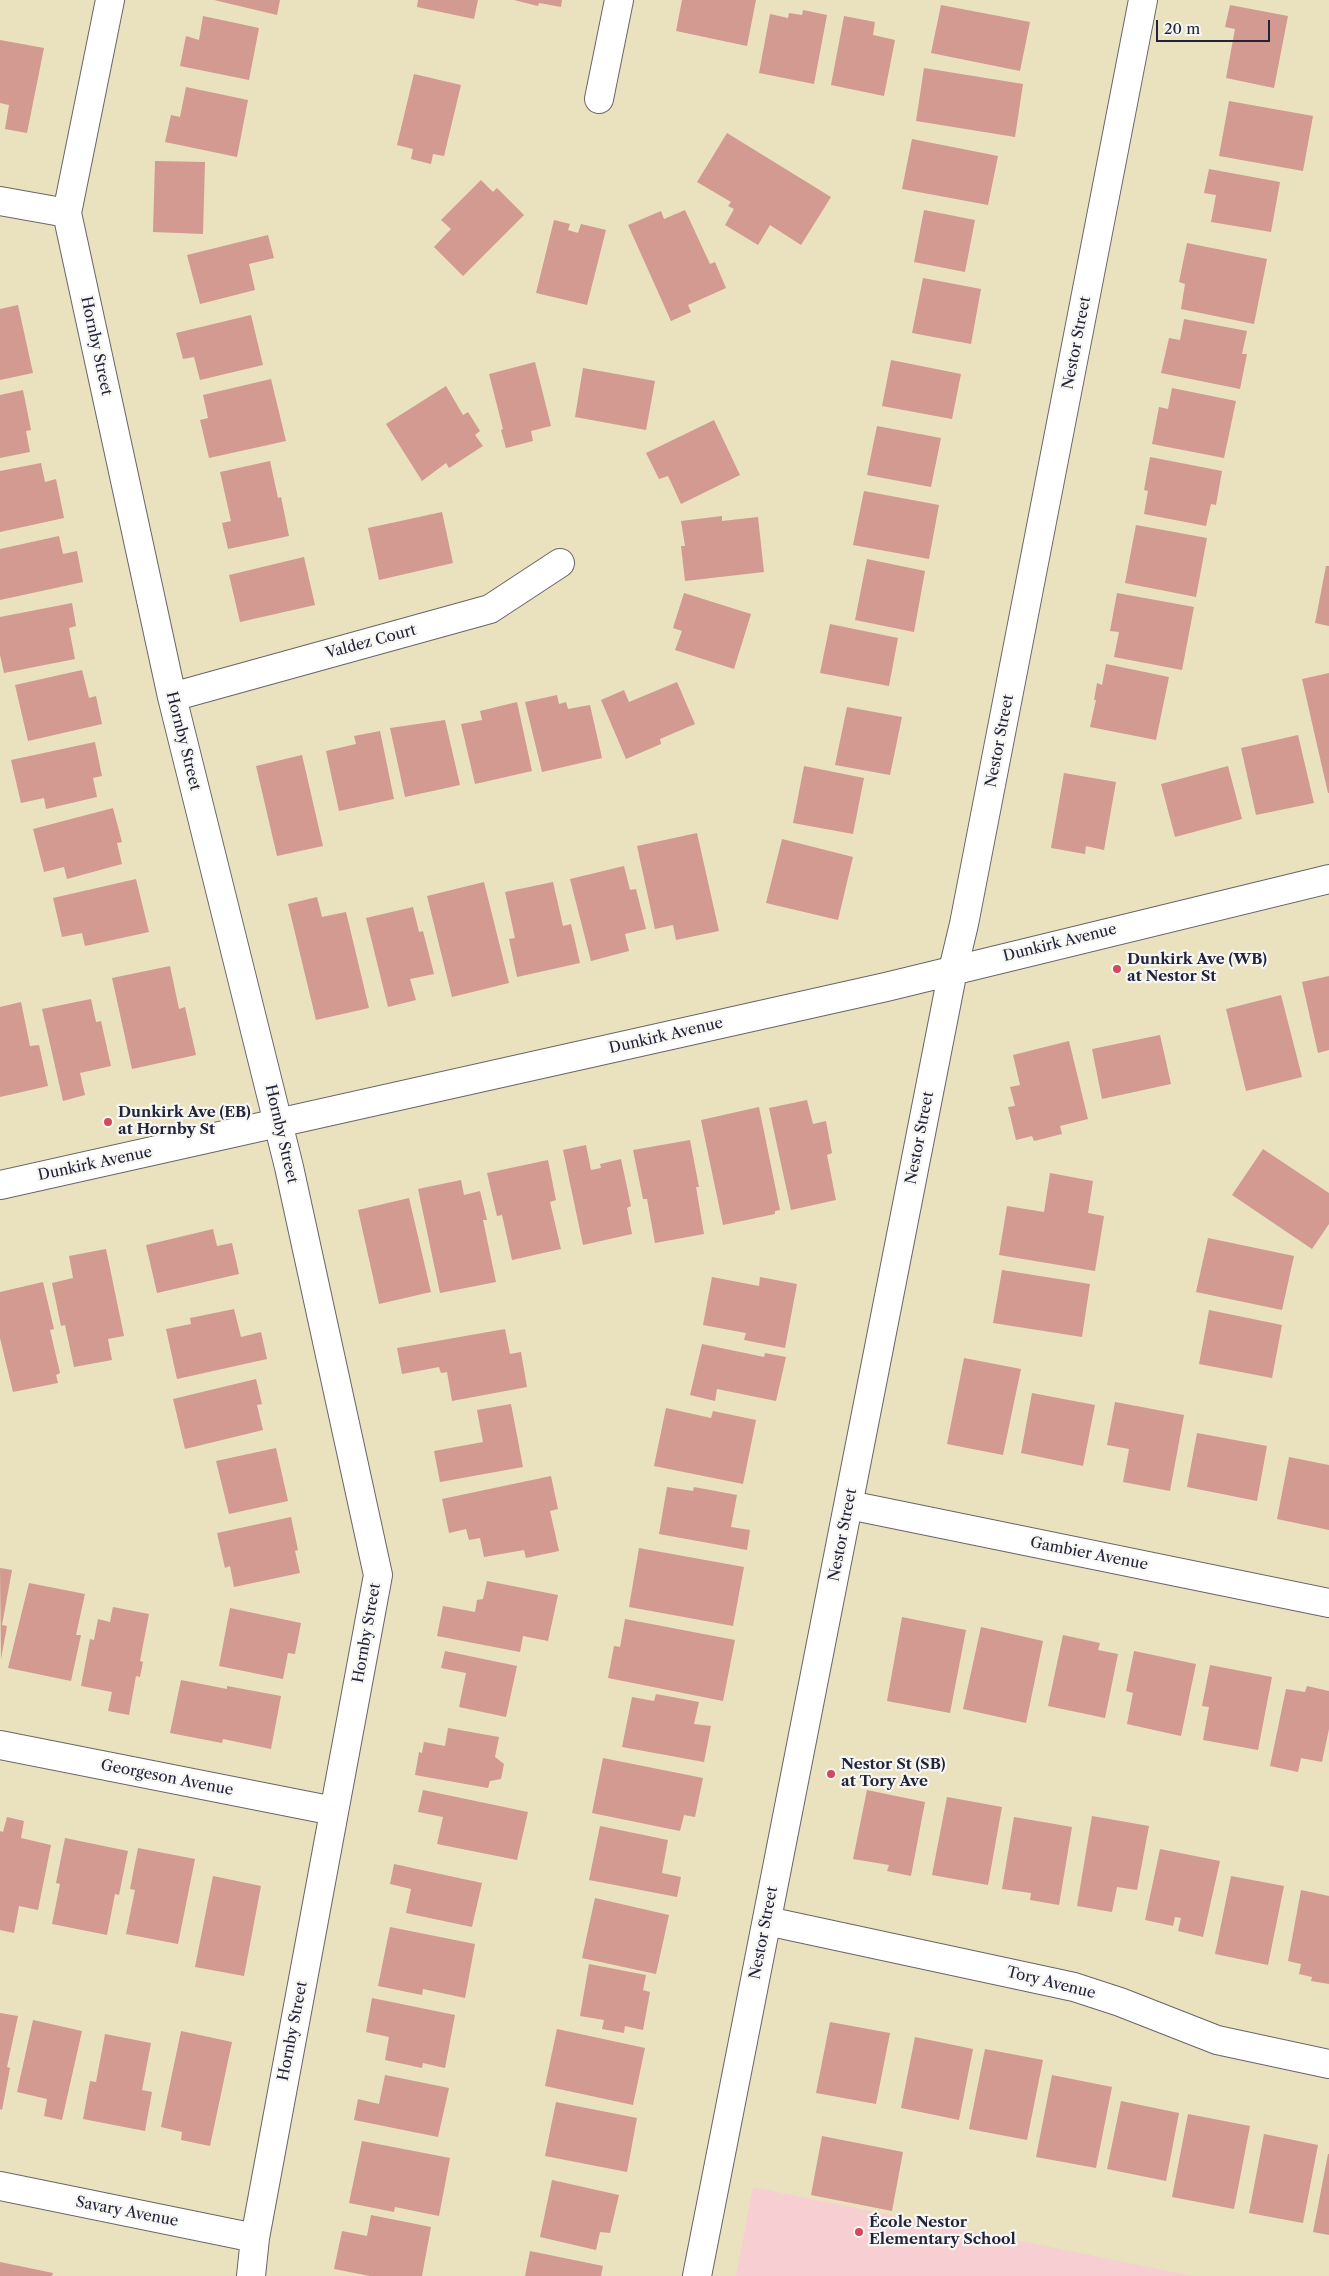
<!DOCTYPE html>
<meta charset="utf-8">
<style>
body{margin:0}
#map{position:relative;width:1329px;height:2276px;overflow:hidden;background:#eae1bf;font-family:"Libre Caslon Text",serif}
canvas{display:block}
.scale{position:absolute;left:1156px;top:20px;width:114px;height:22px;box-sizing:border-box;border:2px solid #22223b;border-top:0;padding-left:6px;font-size:15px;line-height:18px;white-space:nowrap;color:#22223b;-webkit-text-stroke:4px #f6f6f2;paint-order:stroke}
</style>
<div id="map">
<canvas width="1329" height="2276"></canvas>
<div class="scale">20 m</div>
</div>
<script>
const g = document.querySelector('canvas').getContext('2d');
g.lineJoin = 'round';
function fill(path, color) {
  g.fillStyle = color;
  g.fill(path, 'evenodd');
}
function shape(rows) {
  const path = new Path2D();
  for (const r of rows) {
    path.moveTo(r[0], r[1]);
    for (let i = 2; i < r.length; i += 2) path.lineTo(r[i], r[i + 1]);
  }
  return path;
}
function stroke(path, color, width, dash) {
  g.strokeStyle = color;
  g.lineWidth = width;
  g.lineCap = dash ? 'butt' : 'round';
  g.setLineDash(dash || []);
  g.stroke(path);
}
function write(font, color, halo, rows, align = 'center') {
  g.font = font + ' "Libre Caslon Text",serif';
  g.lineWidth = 4.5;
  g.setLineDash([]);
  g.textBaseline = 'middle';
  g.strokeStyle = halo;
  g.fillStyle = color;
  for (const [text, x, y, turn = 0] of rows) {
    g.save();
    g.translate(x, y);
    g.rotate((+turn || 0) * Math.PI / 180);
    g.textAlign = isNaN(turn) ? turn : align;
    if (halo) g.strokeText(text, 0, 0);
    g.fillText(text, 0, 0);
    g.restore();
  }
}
fill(shape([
 [753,2187,1193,2276,736,2276]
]), '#f7cfd3');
fill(shape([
 [214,0,280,0,277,15],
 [418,0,478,0,474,19,417,7],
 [514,0,562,0,561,7,539,3,538,6],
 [682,0,756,0,747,46,676,31],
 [941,5,1030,22,1020,71,931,53],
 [1230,5,1288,16,1274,88,1226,78,1235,29,1225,27],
 [803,10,827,15,814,84,759,73,770,14,788,18,789,13,802,15],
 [203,16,259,28,249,80,180,66,186,36,199,40],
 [844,16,875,22,873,35,895,40,884,96,831,85],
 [0,40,44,48,27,133,5,129,9,105,0,103],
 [924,68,1023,84,1015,137,916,121],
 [414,74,461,85,444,156,433,154,431,164,411,159,413,149,397,145],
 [186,87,248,100,237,157,165,142,171,115,180,117],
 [1229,101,1313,116,1303,171,1219,156],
 [727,133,831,197,801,245,770,225,758,245,725,225,734,209,728,206,731,202,697,182],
 [912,139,998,156,988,205,902,189],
 [155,161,205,162,203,234,153,232],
 [1209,169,1280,182,1271,232,1211,222,1216,195,1204,193],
 [481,180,493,192,497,188,524,215,463,276,434,247,451,229,441,220],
 [685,210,710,264,715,262,726,288,688,305,691,312,671,321,628,225,661,211,664,219],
 [924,210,975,220,965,272,914,262],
 [554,220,570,224,568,230,578,233,581,224,606,230,587,305,536,293],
 [268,235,274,258,249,264,255,290,200,304,187,255],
 [1187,243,1267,259,1254,324,1181,309,1185,284,1179,282],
 [923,278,981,289,971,344,912,333],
 [18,305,33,373,0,380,0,309],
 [251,315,263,365,200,380,194,357,183,359,176,333],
 [1184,319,1247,331,1242,354,1247,354,1240,389,1161,373,1169,338,1180,340],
 [891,360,961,374,952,419,882,406],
 [535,362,551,426,531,431,533,441,506,448,501,430,503,429,489,374],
 [583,368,655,381,646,430,575,417],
 [271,379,286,441,209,458,200,420,208,418,203,395],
 [446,386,463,415,468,412,480,431,475,435,483,446,449,468,446,463,422,481,386,424],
 [1172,388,1236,401,1224,458,1152,444,1159,407,1168,409],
 [23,390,31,430,26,431,30,452,0,458,0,395],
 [714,420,740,475,681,504,668,476,659,479,646,453],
 [877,426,941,438,931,487,867,475],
 [1150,457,1222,471,1216,505,1211,504,1206,526,1144,514,1148,491,1144,490],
 [270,461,278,498,281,497,289,536,228,549,222,523,231,521,220,472],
 [41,463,45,482,56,479,64,518,0,532,0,471],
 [864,491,939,505,929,559,853,545],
 [442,512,453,563,379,580,368,528],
 [722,516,722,521,758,517,764,572,685,581,681,546,685,546,681,521],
 [1136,525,1207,538,1196,597,1125,583],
 [59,536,63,554,77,551,83,582,0,600,0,549],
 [304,557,315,605,240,622,229,575],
 [867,559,925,571,914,632,855,620],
 [1326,566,1329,566,1329,626,1315,623],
 [684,593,751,614,734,669,675,650,682,631,673,628],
 [1117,593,1194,607,1182,670,1114,657,1119,632,1110,631],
 [72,603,76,626,69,628,75,659,4,673,0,655,0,617],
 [830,624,898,638,889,686,820,673],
 [1106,664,1169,677,1156,740,1090,727,1096,700,1094,700,1097,683,1102,685],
 [82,670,89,698,96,696,102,724,28,741,15,685],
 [1329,673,1329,793,1328,793,1302,679],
 [677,682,695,724,660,739,661,744,626,759,601,700,624,690,629,702],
 [557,695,559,704,566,702,568,709,590,705,602,758,542,772,525,702],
 [517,702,532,771,475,784,461,724,482,720,480,711],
 [847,707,902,717,890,775,835,765],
 [445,720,460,785,405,797,390,728],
 [380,731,394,799,339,811,326,751,356,744,354,736],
 [1298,735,1314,803,1256,815,1241,748],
 [95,742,102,776,93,778,97,797,46,809,44,798,21,803,11,760],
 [302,755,323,846,277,856,256,766],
 [804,766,864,778,853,834,793,823],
 [1228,766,1242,819,1175,837,1161,784],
 [1064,773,1116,782,1104,850,1086,846,1085,854,1051,848],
 [113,808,122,842,117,843,122,864,67,879,64,867,44,872,33,829],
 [697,833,719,931,676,940,673,925,655,929,637,846],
 [782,839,853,857,838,920,766,903],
 [624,866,630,890,636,889,646,929,625,934,629,951,591,961,570,879],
 [136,879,149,932,85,946,82,933,62,937,53,898],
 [484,882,509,983,452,997,427,896],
 [553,882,563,926,571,924,580,963,517,977,509,939,515,938,505,892],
 [317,897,322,917,346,912,369,1008,316,1020,288,904],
 [413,907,419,932,423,931,434,974,410,979,416,1000,388,1007,366,918],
 [170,966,179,1009,185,1007,196,1055,132,1069,112,978],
 [1329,976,1329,1050,1318,1053,1302,982],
 [1281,995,1302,1077,1246,1091,1226,1009],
 [91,999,96,1022,101,1021,111,1066,80,1073,85,1095,63,1101,42,1009],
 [21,1002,30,1046,39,1045,48,1086,0,1097,0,1007],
 [1160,1035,1171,1084,1102,1099,1092,1049],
 [1069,1041,1088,1119,1060,1126,1062,1134,1034,1141,1032,1136,1016,1140,1008,1107,1015,1106,1010,1087,1020,1085,1013,1055],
 [807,1100,813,1124,826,1121,832,1153,827,1155,836,1200,791,1210,769,1108],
 [759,1107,780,1210,775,1211,775,1214,723,1225,701,1120],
 [690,1140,699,1187,696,1187,704,1234,655,1243,647,1199,643,1199,633,1150],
 [586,1145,591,1170,601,1168,600,1164,621,1159,631,1206,627,1208,632,1234,583,1245,563,1150],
 [1263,1149,1329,1193,1329,1224,1312,1249,1232,1195],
 [548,1160,556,1200,550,1202,561,1249,512,1260,502,1215,497,1216,487,1173],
 [1050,1173,1093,1181,1088,1213,1104,1216,1095,1271,999,1255,1007,1206,1044,1212],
 [461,1180,464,1195,480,1191,487,1220,483,1220,496,1282,440,1293,418,1189],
 [409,1198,431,1292,379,1304,358,1210],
 [213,1229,217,1246,232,1243,239,1274,157,1293,146,1245],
 [1208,1238,1294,1256,1282,1310,1196,1292],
 [106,1249,124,1336,108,1339,112,1360,74,1367,65,1325,61,1326,52,1283,73,1278,69,1256],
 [1002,1270,1090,1284,1082,1337,993,1323],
 [712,1277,759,1286,760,1277,797,1284,785,1348,744,1340,746,1333,703,1325],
 [43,1282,54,1329,50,1330,60,1373,56,1375,58,1383,13,1392,0,1338,0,1292],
 [234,1309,241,1337,261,1332,267,1359,177,1379,166,1329,191,1324,190,1318],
 [1209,1310,1282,1325,1272,1378,1199,1364],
 [505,1329,510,1354,521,1352,527,1387,452,1401,447,1372,441,1373,439,1367,402,1374,397,1348],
 [702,1344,764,1357,765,1353,786,1357,776,1401,717,1389,715,1401,690,1395],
 [964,1358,1021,1369,1003,1455,947,1444],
 [256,1379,262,1404,257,1405,263,1430,185,1449,173,1399],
 [1032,1393,1095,1405,1083,1466,1021,1453],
 [1115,1402,1184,1415,1170,1491,1123,1482,1129,1449,1107,1445],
 [511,1404,523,1467,440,1482,434,1451,483,1442,477,1410],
 [666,1408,711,1418,713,1411,756,1420,743,1484,654,1466],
 [1197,1433,1267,1446,1257,1501,1187,1487],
 [276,1448,288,1501,229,1514,216,1461],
 [1289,1457,1329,1465,1329,1530,1277,1519],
 [551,1476,558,1509,550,1511,559,1551,526,1558,524,1550,484,1557,480,1538,469,1540,466,1529,449,1533,442,1499],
 [667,1487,693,1491,694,1487,737,1495,731,1527,750,1530,747,1550,659,1534],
 [291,1517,298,1550,295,1551,300,1573,234,1587,230,1566,225,1568,217,1533],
 [639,1548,744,1567,733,1626,629,1607],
 [0,1568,12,1570,2,1625,7,1626,1,1659],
 [487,1581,558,1595,548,1641,523,1636,520,1652,437,1636,443,1606,475,1612,477,1600,483,1599],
 [29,1583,85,1594,76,1635,81,1635,71,1681,8,1668],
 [113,1607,149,1614,140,1661,143,1662,140,1677,136,1676,129,1715,108,1711,112,1692,81,1686,90,1639,94,1640,98,1619,110,1622],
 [230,1608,301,1623,295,1654,288,1653,283,1679,219,1666],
 [902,1617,966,1630,950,1713,887,1701],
 [625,1619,735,1640,723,1701,608,1678,614,1646,620,1647],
 [981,1627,1043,1641,1026,1723,963,1709],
 [1063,1635,1100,1643,1098,1650,1118,1654,1105,1718,1048,1706],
 [445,1651,517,1666,506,1717,459,1707,466,1673,441,1668],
 [1134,1651,1196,1664,1181,1736,1127,1724,1133,1693,1126,1691],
 [1210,1665,1272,1677,1258,1750,1203,1740,1209,1707,1202,1706],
 [181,1680,227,1689,227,1686,281,1696,271,1749,223,1739,222,1743,170,1733],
 [1307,1686,1329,1691,1329,1729,1322,1762,1301,1758,1298,1772,1270,1766,1286,1689,1305,1692],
 [656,1694,699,1702,694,1724,711,1726,704,1762,622,1747,632,1697,654,1701],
 [448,1728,499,1737,495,1757,504,1764,501,1779,490,1781,488,1788,415,1775,419,1752,422,1753,424,1742,445,1746],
 [603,1758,703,1778,695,1817,684,1815,680,1831,592,1813],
 [423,1790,528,1812,517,1860,437,1844,443,1817,418,1812],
 [867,1790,925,1802,911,1876,887,1871,889,1865,853,1859],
 [947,1797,1002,1807,988,1885,932,1875],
 [1092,1816,1149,1826,1137,1890,1117,1887,1112,1912,1077,1906],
 [7,1817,24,1821,21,1838,51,1845,38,1910,19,1906,14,1933,0,1930,0,1831,3,1832],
 [1014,1817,1072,1827,1059,1905,1030,1900,1031,1893,1002,1889],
 [600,1826,668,1840,662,1873,681,1877,677,1897,589,1880],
 [65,1838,128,1851,119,1895,115,1894,107,1935,52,1924,60,1884,56,1883],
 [138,1848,195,1859,178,1944,126,1934,135,1890,130,1889],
 [1160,1849,1220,1861,1203,1937,1178,1931,1181,1918,1175,1917,1173,1926,1145,1920],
 [394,1864,482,1883,472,1927,406,1913,411,1889,390,1884],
 [213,1876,261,1886,244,1976,195,1967],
 [1231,1876,1284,1886,1268,1965,1215,1954],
 [1301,1890,1329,1896,1329,1984,1311,1981,1312,1977,1299,1974,1301,1964,1288,1961],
 [595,1898,669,1915,656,1974,582,1958],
 [390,1927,475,1944,465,1998,423,1989,422,1995,378,1986],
 [589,1964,646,1975,643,1990,650,1992,643,2030,625,2026,624,2033,602,2029,604,2020,580,2016],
 [372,1998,455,2015,445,2068,423,2063,422,2068,385,2060,389,2037,366,2032],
 [0,2013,18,2016,7,2067,10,2068,2,2110,0,2109],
 [33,2020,82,2031,62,2120,44,2116,47,2099,17,2092],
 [830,2022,890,2033,876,2104,816,2093],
 [557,2029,645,2048,633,2105,545,2086],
 [181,2031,232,2042,210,2146,181,2140,182,2132,161,2127],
 [105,2034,151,2043,142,2090,152,2092,145,2131,83,2119,90,2081,96,2082],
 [915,2037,973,2049,959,2120,901,2108],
 [985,2049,1043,2060,1027,2140,969,2129],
 [385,2075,449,2088,438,2137,354,2120,358,2099,379,2104],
 [1052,2075,1112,2087,1096,2168,1036,2157],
 [1121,2101,1179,2113,1166,2181,1107,2169],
 [556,2102,637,2118,627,2172,545,2156],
 [1188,2114,1250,2126,1234,2209,1172,2197],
 [1264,2134,1318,2145,1303,2223,1249,2213],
 [822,2136,903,2152,892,2211,811,2195],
 [362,2141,450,2158,439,2216,395,2207,394,2212,349,2203],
 [1328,2154,1329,2154,1329,2235,1313,2232],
 [552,2180,619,2195,610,2233,600,2232,596,2250,540,2237],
 [371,2215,431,2227,422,2276,370,2276,334,2269,342,2231,367,2236],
 [530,2251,603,2266,601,2276,525,2276],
 [0,2262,53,2273,52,2276,0,2276]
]), '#d29a91');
const minor = shape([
 [110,0,67,213,172,697,289,1167,378,1575,255,2238,251,2276],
 [599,99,619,0],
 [0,201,67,213],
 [172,697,490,609,560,563],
 [953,970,964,924,1143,0],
 [849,1505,1329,1603],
 [0,1745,334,1811],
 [767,1921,1074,1987,1120,2002,1217,2040,1329,2064],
 [0,2186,255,2238]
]);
const tertiary = shape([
 [0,1185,886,987,1329,879],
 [697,2276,953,970]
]);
stroke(minor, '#686569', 30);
stroke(tertiary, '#686569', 30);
stroke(minor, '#fff', 28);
stroke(tertiary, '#fff', 28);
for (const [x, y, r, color] of [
 [1117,969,5,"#d1495b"],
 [108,1122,5,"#d1495b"],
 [831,1774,5,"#d1495b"],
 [859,2232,5,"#d1495b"]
]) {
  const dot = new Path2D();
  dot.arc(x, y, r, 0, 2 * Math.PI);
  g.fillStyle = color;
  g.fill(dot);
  stroke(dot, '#f6f6f2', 2);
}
write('15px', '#22223b', '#f6f6f2', [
 ["Nestor Street",1077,343,-79],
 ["Hornby Street",96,346,78],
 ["Valdez Court",371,642,-15],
 ["Hornby Street",183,741,76],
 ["Nestor Street",1000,741,-79],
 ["Dunkirk Avenue",1060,943,-14],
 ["Dunkirk Avenue",666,1036,-13],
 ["Hornby Street",281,1134,77],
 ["Nestor Street",920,1138,-79],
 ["Dunkirk Avenue",95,1164,-12],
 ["Nestor Street",843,1535,-79],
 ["Gambier Avenue",1089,1554,11],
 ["Hornby Street",367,1633,-80],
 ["Georgeson Avenue",167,1778,11],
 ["Nestor Street",764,1933,-79],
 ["Tory Avenue",1051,1983,14],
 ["Hornby Street",293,2031,-79],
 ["Savary Avenue",127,2212,11]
]);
write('bold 15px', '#22223b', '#f6f6f2', [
 ["Dunkirk Ave (WB)",1127,960],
 ["at Nestor St",1127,977],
 ["Dunkirk Ave (EB)",118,1113],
 ["at Hornby St",118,1130],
 ["Nestor St (SB)",841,1765],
 ["at Tory Ave",841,1782],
 ["École Nestor",869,2223],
 ["Elementary School",869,2240]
], 'left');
</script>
